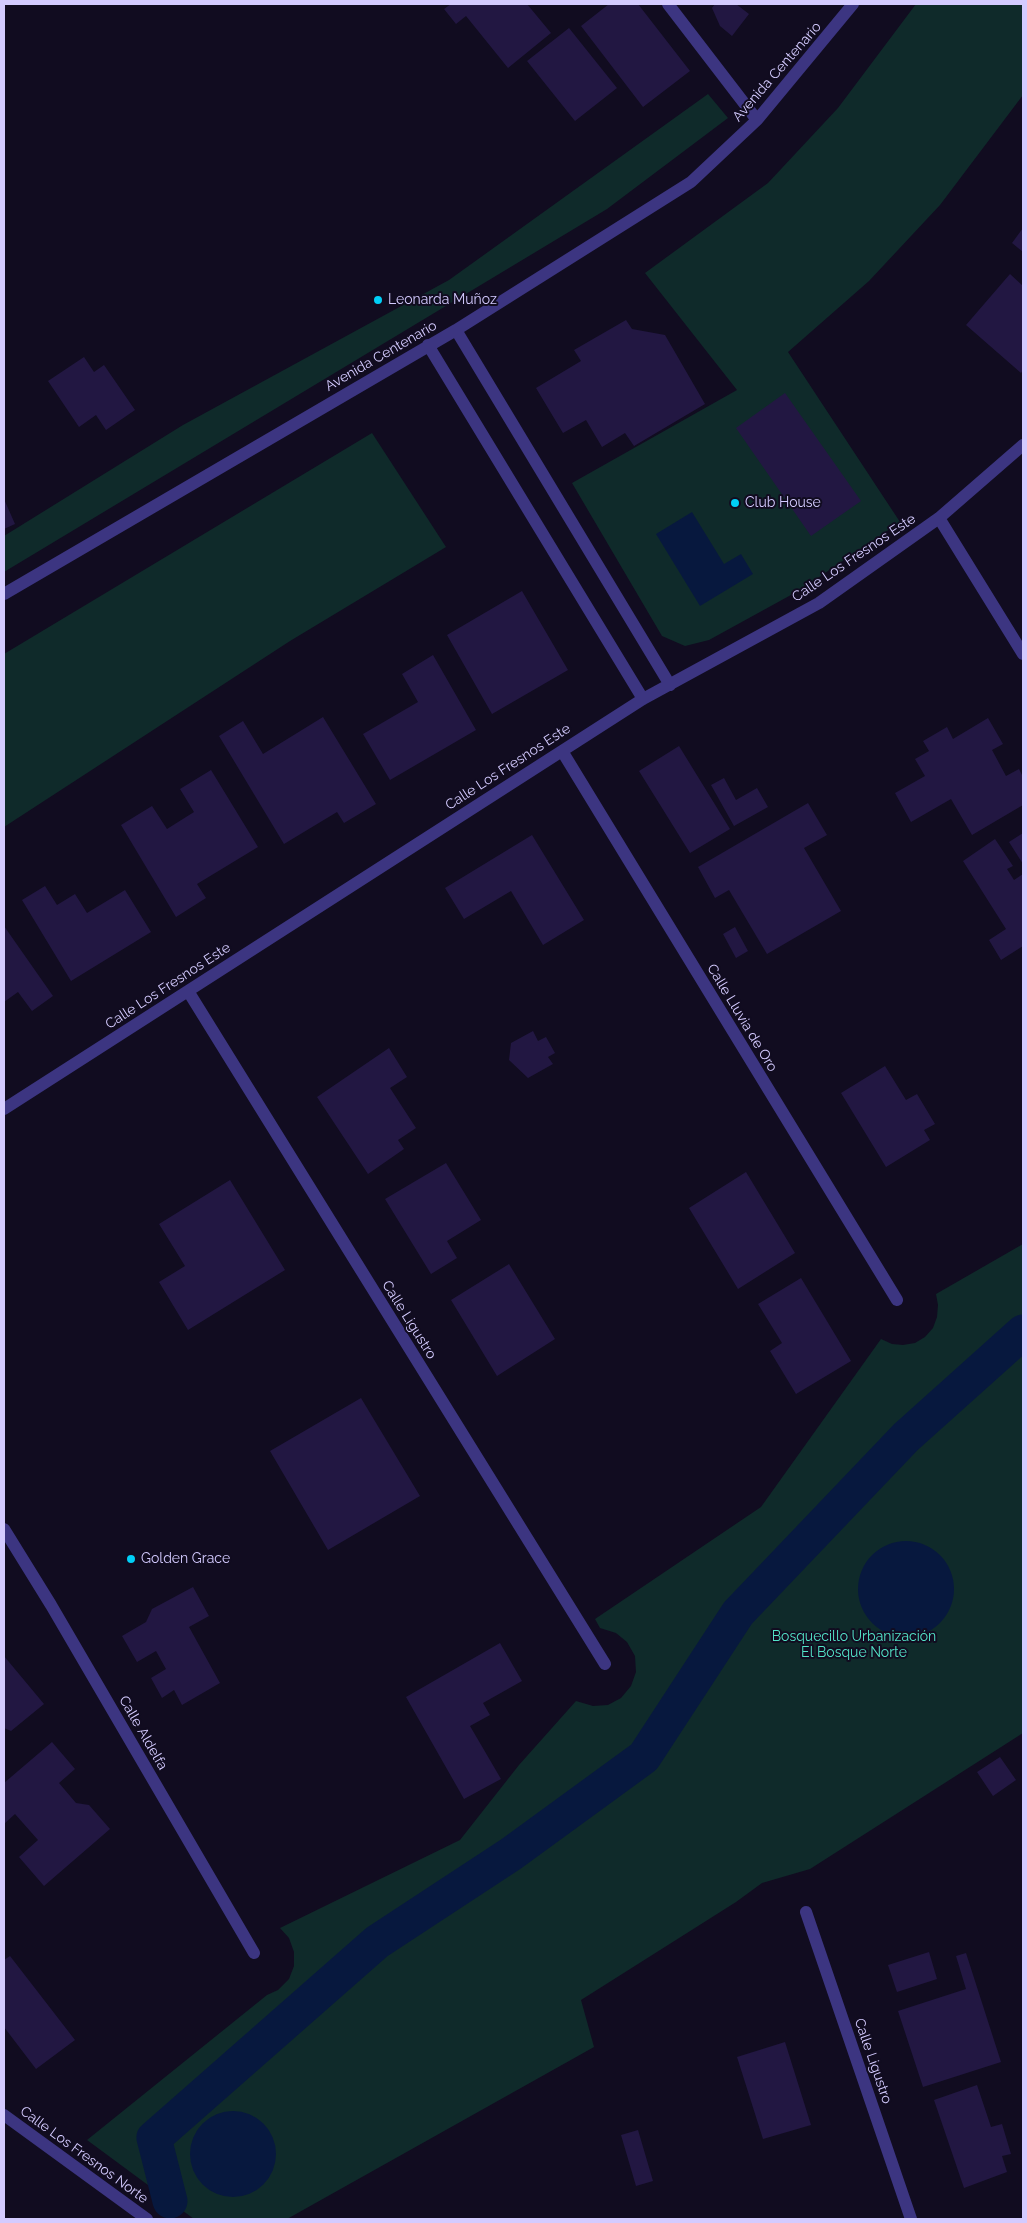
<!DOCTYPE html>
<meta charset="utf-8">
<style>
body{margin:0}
#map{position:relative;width:1027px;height:2223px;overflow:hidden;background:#110c20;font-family:Raleway,sans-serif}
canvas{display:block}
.frame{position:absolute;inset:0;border:5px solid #d4cbff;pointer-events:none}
</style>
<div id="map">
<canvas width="1027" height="2223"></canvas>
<div class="frame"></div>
</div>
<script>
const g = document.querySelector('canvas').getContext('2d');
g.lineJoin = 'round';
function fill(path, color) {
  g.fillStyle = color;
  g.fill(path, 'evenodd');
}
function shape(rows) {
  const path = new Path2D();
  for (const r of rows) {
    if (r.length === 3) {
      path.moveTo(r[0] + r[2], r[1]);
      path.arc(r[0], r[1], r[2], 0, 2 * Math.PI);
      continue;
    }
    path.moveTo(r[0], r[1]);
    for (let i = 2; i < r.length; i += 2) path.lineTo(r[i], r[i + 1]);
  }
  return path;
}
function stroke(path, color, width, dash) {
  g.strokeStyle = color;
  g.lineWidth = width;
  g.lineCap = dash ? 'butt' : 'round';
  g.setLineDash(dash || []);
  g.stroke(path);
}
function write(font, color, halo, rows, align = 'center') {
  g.font = font + ' Raleway,sans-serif';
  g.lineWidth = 4;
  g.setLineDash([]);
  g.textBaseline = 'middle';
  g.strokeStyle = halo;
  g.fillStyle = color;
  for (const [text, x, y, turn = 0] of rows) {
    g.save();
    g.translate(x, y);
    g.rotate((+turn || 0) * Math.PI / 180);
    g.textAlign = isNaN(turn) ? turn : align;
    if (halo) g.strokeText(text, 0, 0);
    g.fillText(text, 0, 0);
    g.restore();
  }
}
fill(shape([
 [916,4,1023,4,1023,95,940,205,869,281,788,352,900,522,800,590,709,640,685,646,662,636,572,483,737,390,645,273,768,183,838,108],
 [708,94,728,118,607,209,4,572,4,536,183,425,449,280],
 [372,433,446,547,290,641,4,827,4,654],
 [1023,1244,1023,1733,810,1869,762,1883,736,1902,581,2000,594,2047,287,2219,194,2219,87,2140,267,1995,278,1990,289,1979,294,1966,294,1952,289,1938,280,1928,460,1840,519,1765,576,1701,593,1706,608,1705,621,1698,631,1686,636,1672,635,1656,627,1642,616,1633,600,1628,595,1619,761,1507,881,1339,892,1344,903,1345,915,1343,925,1337,933,1328,937,1317,938,1305,936,1294]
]), '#0f2a2a');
fill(shape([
 [692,512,724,564,741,554,753,574,700,606,656,534],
 [906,1589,48],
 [233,2154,43]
]), '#07183e');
stroke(shape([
 [170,2201,154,2138,377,1942,511,1854,644,1757,738,1613,906,1437,1023,1332]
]), '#07183e', 35);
fill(shape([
 [451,4,527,4,551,33,508,68,466,16,456,24,444,9],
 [609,4,638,4,690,71,643,107,581,26],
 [715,4,736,4,749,14,732,36,720,26,712,8],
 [569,28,617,88,575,121,527,61],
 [1023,228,1023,252,1012,243],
 [1010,274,1023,286,1023,370,1021,373,966,325],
 [626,320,632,329,665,335,705,404,634,446,625,433,602,447,586,420,563,433,536,388,581,361,574,350],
 [84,357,94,372,104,365,135,410,106,430,96,415,79,427,48,381],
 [785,393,861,501,811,536,736,428],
 [4,499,15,524,4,529],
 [522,591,568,670,492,714,447,635],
 [433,655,476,730,390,780,363,734,418,702,402,674],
 [323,717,376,804,344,823,337,812,284,844,219,736,243,721,263,754],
 [988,718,1003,744,992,750,1006,776,1019,769,1023,777,1023,805,972,835,951,799,911,822,895,793,925,776,915,759,929,751,923,741,947,727,953,739],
 [679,746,730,829,690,853,639,771],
 [211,770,258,847,197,884,206,898,176,917,121,825,152,806,167,829,194,812,180,789],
 [724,778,736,800,757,788,768,807,734,826,711,785],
 [808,803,827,835,804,848,841,911,767,954,729,890,715,898,698,867],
 [1023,833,1023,864,1009,842],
 [532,835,584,920,543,945,511,891,464,919,445,888],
 [995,839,1013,866,1007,869,1014,880,1023,874,1023,946,1001,960,989,940,1006,929,963,861],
 [45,886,57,905,75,894,87,913,125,890,151,932,71,981,22,900],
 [4,926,53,996,32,1011,18,992,4,1002],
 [735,927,748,951,736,958,723,934],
 [533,1031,538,1041,546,1037,555,1053,548,1057,553,1064,528,1078,509,1060,511,1043],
 [389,1048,407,1077,390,1088,416,1128,398,1140,404,1149,368,1174,317,1097],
 [885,1066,906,1100,917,1094,935,1124,924,1130,930,1140,886,1167,841,1093],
 [446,1163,481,1220,447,1241,457,1258,431,1274,385,1199],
 [746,1172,795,1253,738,1289,689,1208],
 [230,1180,285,1270,188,1330,159,1282,185,1266,159,1224],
 [509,1264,555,1339,497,1376,451,1300],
 [801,1278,851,1361,796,1394,770,1351,782,1343,758,1304],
 [361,1398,420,1496,328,1550,270,1451],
 [193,1587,209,1616,189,1627,220,1683,182,1705,174,1690,162,1698,151,1678,166,1669,156,1651,137,1662,122,1636,146,1622,152,1609],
 [500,1643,522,1681,483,1703,490,1715,470,1726,501,1779,464,1799,406,1697],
 [4,1656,44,1704,11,1731,4,1728],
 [52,1742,75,1769,59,1783,76,1803,89,1805,110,1829,44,1886,19,1857,38,1840,15,1814,4,1824,4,1783],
 [1000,1757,1016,1780,993,1796,977,1772],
 [929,1952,937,1979,897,1992,888,1965],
 [966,1953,1001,2062,923,2087,898,2011,966,1989,956,1956],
 [10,1956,75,2040,36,2069,4,2027,4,1960],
 [785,2042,811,2125,763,2139,737,2057],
 [977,2085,991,2127,1002,2124,1011,2154,1002,2156,1007,2172,964,2188,934,2100],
 [638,2130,653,2181,636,2186,621,2135]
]), '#221742');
stroke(shape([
 [668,4,757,120],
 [456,330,670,685],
 [428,345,643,699],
 [939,518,1023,654],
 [4,594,456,330,691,182,757,120,853,4],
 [562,751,897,1300],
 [188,991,605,1664],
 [4,1109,643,699,819,603,939,518,1023,445],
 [4,1529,51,1605,254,1953],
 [806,1912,911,2219],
 [4,2115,147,2219]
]), '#3c3581', 12);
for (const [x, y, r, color] of [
 [378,300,5,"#00cff6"],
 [735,503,5,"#00cff6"],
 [131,1559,5,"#00cff6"]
]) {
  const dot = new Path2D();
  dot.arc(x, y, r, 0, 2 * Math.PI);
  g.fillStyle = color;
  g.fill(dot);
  stroke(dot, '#110c20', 2);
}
write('14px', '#d4cbff', '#110c20', [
 ["Avenida Centenario",777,72,-49],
 ["Avenida Centenario",381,356,-30],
 ["Calle Los Fresnos Este",854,558,-34],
 ["Calle Los Fresnos Este",508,767,-33],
 ["Calle Los Fresnos Este",168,986,-33],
 ["Calle Lluvia de Oro",742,1018,59],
 ["Calle Ligustro",409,1320,58],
 ["Calle Aldelfa",143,1733,60],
 ["Calle Ligustro",873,2061,71],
 ["Calle Los Fresnos Norte",84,2155,36]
]);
write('14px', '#d4cbff', '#110c20', [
 ["Leonarda Muñoz",388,300],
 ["Club House",745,503],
 ["Golden Grace",141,1559]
], 'left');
write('14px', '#53e3c7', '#110c20', [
 ["Bosquecillo Urbanización",854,1637],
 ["El Bosque Norte",854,1653]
]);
</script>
